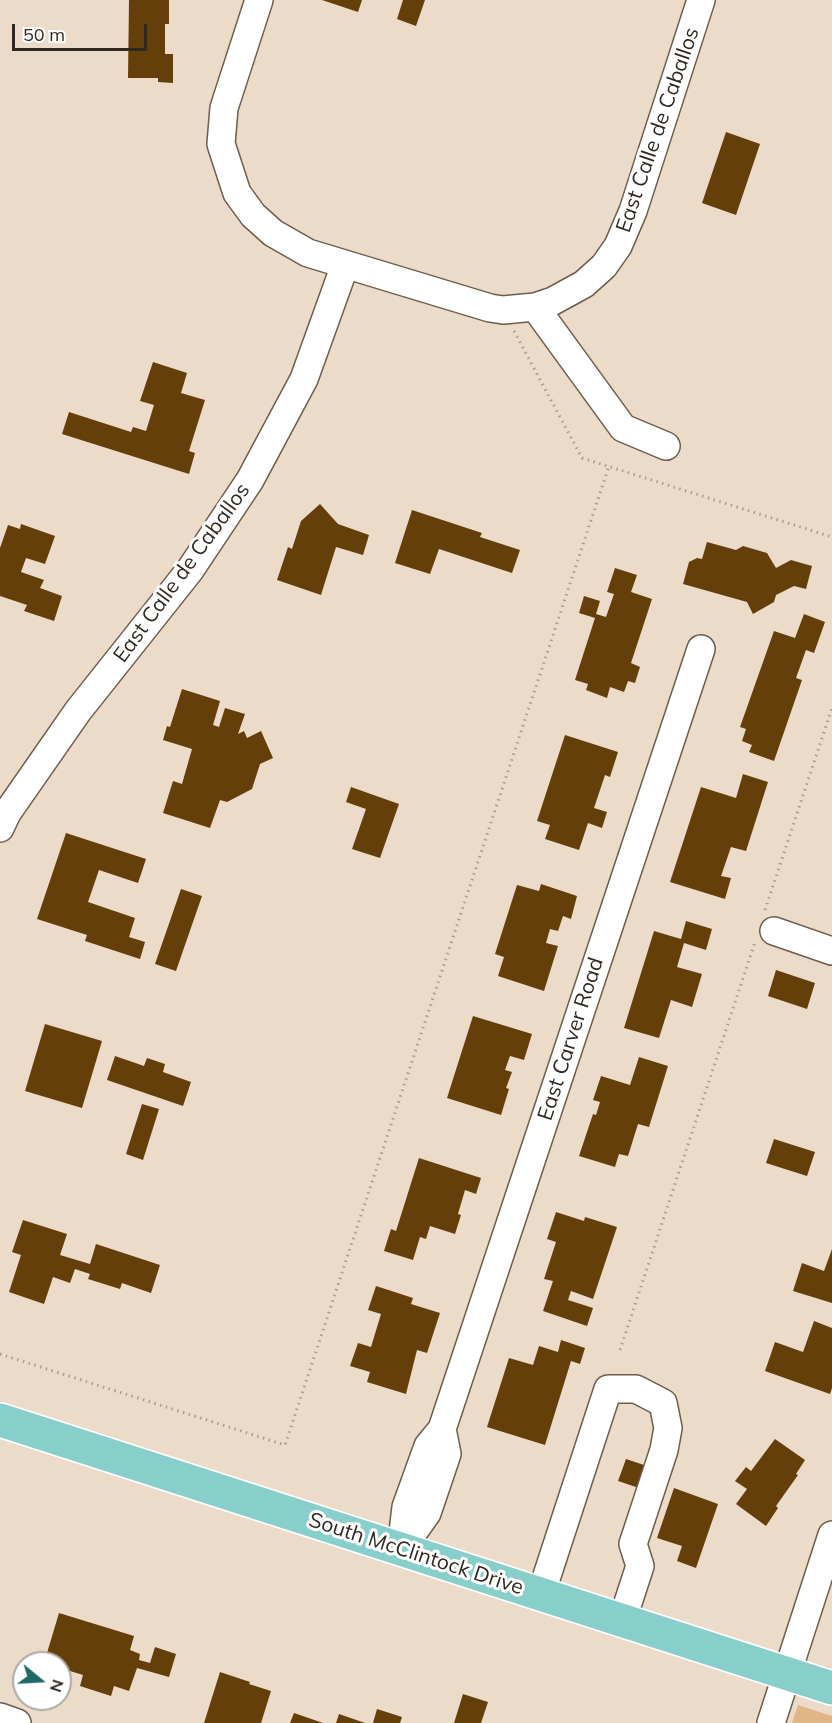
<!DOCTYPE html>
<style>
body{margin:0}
#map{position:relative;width:832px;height:1723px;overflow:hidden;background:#ecdbc9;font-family:Mulish,sans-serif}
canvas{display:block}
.north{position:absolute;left:12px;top:1651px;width:60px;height:60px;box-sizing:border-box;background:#fff;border:2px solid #aca9a7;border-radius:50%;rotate:108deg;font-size:16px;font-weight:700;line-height:24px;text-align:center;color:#2f2922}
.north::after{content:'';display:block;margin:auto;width:21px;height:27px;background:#1d6966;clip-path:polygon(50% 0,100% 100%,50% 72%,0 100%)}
.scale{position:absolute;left:12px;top:24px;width:135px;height:27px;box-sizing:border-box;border:3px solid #2f2922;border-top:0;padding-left:8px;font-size:18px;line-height:21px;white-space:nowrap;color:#2f2922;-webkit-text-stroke:4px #fff;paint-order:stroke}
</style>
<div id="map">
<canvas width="832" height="1723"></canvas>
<div class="north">N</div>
<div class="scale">50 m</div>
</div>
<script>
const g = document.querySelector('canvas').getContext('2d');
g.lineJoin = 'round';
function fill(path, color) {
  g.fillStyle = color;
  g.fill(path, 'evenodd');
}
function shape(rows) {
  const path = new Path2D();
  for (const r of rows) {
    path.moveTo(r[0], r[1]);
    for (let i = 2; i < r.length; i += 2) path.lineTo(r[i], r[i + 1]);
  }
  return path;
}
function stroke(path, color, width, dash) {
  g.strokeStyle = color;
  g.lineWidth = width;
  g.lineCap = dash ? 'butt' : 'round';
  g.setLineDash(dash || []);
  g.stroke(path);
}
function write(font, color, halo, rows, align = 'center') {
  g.font = font + ' Mulish,sans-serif';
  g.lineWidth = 6;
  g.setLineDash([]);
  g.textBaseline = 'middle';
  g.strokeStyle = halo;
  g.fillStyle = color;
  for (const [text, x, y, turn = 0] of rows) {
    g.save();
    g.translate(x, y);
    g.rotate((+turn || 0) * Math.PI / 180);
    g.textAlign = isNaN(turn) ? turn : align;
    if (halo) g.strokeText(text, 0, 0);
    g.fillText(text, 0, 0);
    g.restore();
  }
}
fill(shape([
 [798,1705,832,1716,832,1723,792,1723]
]), '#e1b687');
fill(shape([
 [129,0,169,0,169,24,165,24,165,54,173,54,173,83,158,82,158,78,128,78],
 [322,0,362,0,358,12],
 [403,0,425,0,416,26,397,19],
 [726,132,760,144,736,215,702,203],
 [153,362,187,373,181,393,205,400,189,451,195,453,189,474,62,434,69,412,131,432,133,427,146,431,154,405,140,401],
 [320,504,338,524,369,535,363,555,336,547,321,595,277,580,288,547,292,549,301,521],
 [412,510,482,533,480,537,520,550,512,573,439,549,430,574,395,563],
 [21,524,55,536,45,564,26,558,21,572,44,580,40,588,62,596,54,621,24,611,27,605,0,596,0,548,8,525,20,529],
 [707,542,736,550,743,546,767,553,776,568,791,560,812,566,806,589,794,586,776,595,774,602,753,614,747,602,683,584,689,562,697,558,702,559],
 [615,568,637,575,631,592,652,599,631,663,640,667,635,683,628,681,624,692,610,687,607,698,586,690,588,684,575,680,595,618,579,613,584,596,600,601,596,614,606,617,614,594,607,592],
 [804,614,825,622,814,653,806,650,796,678,802,680,774,761,749,752,752,745,742,741,746,729,740,727,774,631,795,638],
 [182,689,220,701,213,725,219,727,225,708,245,714,238,734,244,731,247,738,261,731,273,758,260,764,252,789,227,802,220,800,210,828,163,813,173,781,182,784,192,749,163,740,167,726,170,727],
 [565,735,618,752,610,777,605,775,594,808,607,812,602,828,588,823,579,850,545,839,550,825,537,821],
 [743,774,768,782,746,851,731,847,721,876,731,878,725,899,670,882,701,787,736,798],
 [351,787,399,804,380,858,352,849,366,809,346,802],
 [66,833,146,859,138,883,99,870,88,902,135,918,129,937,145,942,140,959,85,941,87,935,37,919],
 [541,884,577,896,571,919,563,916,558,931,550,929,546,943,558,946,544,991,498,976,504,957,495,954,517,885,539,891],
 [181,889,202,896,176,971,155,964],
 [686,921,712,929,706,950,684,943,677,967,702,974,692,1007,671,1000,659,1038,624,1028,654,931,681,939],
 [776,970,815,983,807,1009,768,996],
 [473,1016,532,1034,524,1060,510,1056,505,1070,512,1072,506,1088,509,1089,501,1115,447,1098],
 [45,1024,102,1041,82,1108,25,1091],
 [115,1056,144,1066,147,1058,165,1064,163,1072,191,1082,183,1106,107,1080],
 [639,1057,668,1066,649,1127,638,1124,628,1156,619,1154,615,1167,579,1156,593,1114,596,1115,600,1102,593,1100,601,1076,630,1085],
 [142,1104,159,1109,143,1160,126,1154],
 [774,1139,815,1152,807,1176,766,1163],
 [419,1158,481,1178,476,1194,465,1190,458,1214,461,1215,455,1234,430,1226,426,1239,420,1237,413,1260,384,1251,391,1229,396,1231],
 [556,1212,584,1221,585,1217,617,1227,593,1299,571,1291,568,1300,593,1308,587,1326,543,1311,553,1281,544,1279,556,1242,547,1239],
 [23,1220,67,1234,60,1255,90,1264,96,1244,160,1265,151,1293,122,1283,120,1289,88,1279,90,1274,75,1269,70,1283,53,1277,44,1304,9,1292,21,1255,12,1252],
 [832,1249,832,1303,793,1291,802,1263,824,1271],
 [376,1286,413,1298,411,1304,440,1313,427,1353,417,1350,406,1394,367,1382,370,1372,350,1366,358,1343,371,1347,381,1314,368,1310],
 [814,1321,832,1328,832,1388,830,1394,765,1371,775,1342,803,1352],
 [561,1340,585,1348,580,1364,571,1361,545,1445,487,1427,509,1358,533,1365,539,1346,558,1352],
 [775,1439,805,1460,796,1474,798,1475,776,1506,778,1508,766,1526,736,1504,747,1489,735,1481,746,1467,751,1471],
 [626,1459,656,1469,648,1491,618,1481],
 [674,1488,718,1504,696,1568,677,1561,682,1546,657,1538],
 [59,1613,134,1636,130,1650,140,1654,139,1660,150,1663,155,1647,176,1654,169,1677,137,1668,129,1691,114,1686,111,1696,80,1686,83,1675,60,1668,60,1663,44,1663],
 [220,1672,250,1682,249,1684,271,1691,261,1723,204,1723],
 [463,1694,488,1702,481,1723,454,1723],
 [377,1709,402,1717,400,1723,373,1723],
 [294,1713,323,1723,290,1723],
 [339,1714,365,1723,336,1723]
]), '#653f0a');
const minor = shape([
 [259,0,224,108,221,144,237,193,253,215,273,233,308,253,490,308,503,310,535,307,553,301,584,284,604,266,618,246,633,211,701,0],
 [535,307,623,428,666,446],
 [0,828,7,813,78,711,190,570,250,480,304,379,345,265],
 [774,931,832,951],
 [402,1548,427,1513,447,1454,442,1429],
 [401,1549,406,1507,428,1446,442,1429,701,649],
 [541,1594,608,1389,636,1389,663,1403,668,1428,664,1450,633,1544,640,1566,622,1621],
 [0,1717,17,1723],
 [771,1723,832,1535]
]);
const major = shape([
 [0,1420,832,1688]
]);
stroke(minor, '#6c5d4d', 30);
stroke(major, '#fff', 36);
stroke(shape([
 [514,331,582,458,832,537],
 [765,910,832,708],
 [620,1350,755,942],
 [0,1354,285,1445,609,466]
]), '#aa9d8f', 3, [1.5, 4.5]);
stroke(minor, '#fff', 27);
stroke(major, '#88cecb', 33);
write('21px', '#2f2922', '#fff', [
 ["East Calle de Caballos",658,130,-71],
 ["East Calle de Caballos",182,573,-54],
 ["East Carver Road",571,1039,-72],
 ["South McClintock Drive",416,1554,18]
]);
</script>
